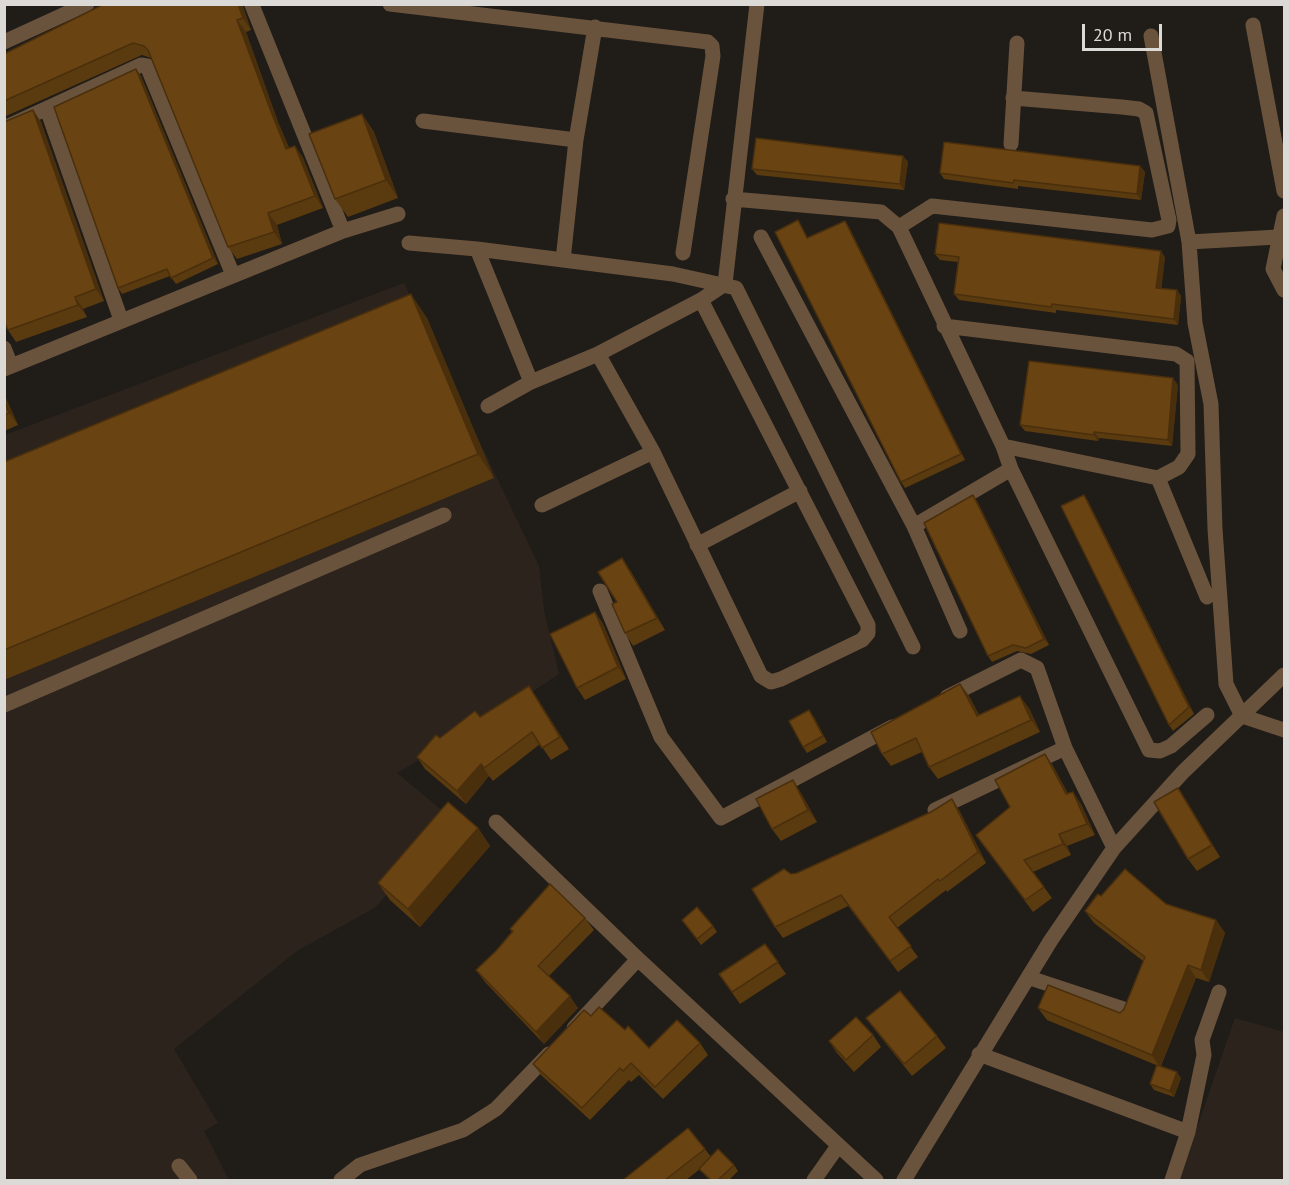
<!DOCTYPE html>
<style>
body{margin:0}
#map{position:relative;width:1289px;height:1185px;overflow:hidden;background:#201c18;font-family:"PT Sans",sans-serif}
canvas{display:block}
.frame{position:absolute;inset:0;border:6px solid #dcdad7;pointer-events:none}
.scale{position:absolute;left:1082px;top:24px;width:80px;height:27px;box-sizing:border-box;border:3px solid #dcdad7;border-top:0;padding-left:8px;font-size:18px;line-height:21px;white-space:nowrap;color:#dcdad7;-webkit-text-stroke:4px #201c18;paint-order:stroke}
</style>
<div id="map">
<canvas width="1289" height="1185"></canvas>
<div class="frame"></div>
<div class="scale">20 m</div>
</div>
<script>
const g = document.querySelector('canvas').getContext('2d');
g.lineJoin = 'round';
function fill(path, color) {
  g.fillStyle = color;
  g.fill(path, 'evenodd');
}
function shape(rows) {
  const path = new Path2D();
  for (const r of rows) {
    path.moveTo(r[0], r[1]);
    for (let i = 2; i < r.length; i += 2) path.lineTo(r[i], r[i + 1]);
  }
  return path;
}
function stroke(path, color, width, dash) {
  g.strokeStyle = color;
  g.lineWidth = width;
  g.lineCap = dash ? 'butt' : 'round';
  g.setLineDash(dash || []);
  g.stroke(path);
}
fill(shape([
 [404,283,539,566,544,610,559,674,505,710,397,773,452,819,376,907,297,951,174,1049,218,1123,204,1131,229,1180,5,1180,5,435],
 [1235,1018,1284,1032,1284,1180,1179,1180]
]), '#2c241c');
stroke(shape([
 [390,4,708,42,712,46,713,56,683,253],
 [252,5,343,231],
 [1253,25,1284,191],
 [1151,36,1189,242,1195,323,1211,404,1215,529,1226,684,1242,716,1284,730],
 [4,42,87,4],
 [47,109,121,320],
 [423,121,576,140],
 [4,128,141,65,147,66,233,275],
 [1011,144,1017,43],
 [733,199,881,212,899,227,932,206,1152,230,1168,226,1169,220,1146,113,1139,109,1122,107,1013,98],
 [1284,216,1273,269,1284,290],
 [899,227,1003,446,1011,469,1149,750,1160,751,1171,746,1207,715],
 [761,237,914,526,960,631],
 [1189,242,1278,237],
 [409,243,477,249,531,382],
 [477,249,673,274,736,288,913,647],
 [563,260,576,140,595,27],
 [944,326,1176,354,1187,361,1188,454,1179,467,1158,478,1003,446],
 [4,348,11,366],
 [598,354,653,452,761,676,771,682,781,679,862,640,868,633,868,625,701,300],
 [4,369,343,231,398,214],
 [488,406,531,382,598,354,701,300,725,284,757,4],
 [1158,478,1207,597],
 [542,505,653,452],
 [914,526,1011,469],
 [697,545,800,491],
 [600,591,661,737,721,818,892,727],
 [947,697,1021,660,1037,668,1065,748,1114,848],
 [4,705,444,515],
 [935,810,1065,748],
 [496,822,638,959,876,1180],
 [1030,978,1124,1009],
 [574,1028,638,959],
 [979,1054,1188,1132],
 [179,1166,190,1180],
 [341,1180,360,1165,463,1130,496,1109,549,1054],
 [814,1180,838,1146],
 [904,1180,1051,940,1114,848,1183,772,1284,675],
 [1172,1180,1188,1132,1204,1055,1202,1040,1219,992]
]), '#69533c', 15);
fill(shape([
 [104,4,242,4,251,30,246,32,278,122,289,148,295,146,303,158,323,208,277,225,282,244,237,259,228,247,151,58,142,55,4,117,4,54],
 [136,69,141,76,218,264,176,284,170,276,122,294,118,288],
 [33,110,41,122,104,301,83,309,87,317,16,342,8,330],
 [362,114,374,132,398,198,348,217,335,199],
 [903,156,908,162,904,190,757,175,752,169],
 [1140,166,1145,172,1141,200,1018,186,1018,189,944,179,940,173],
 [798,220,808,238,845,221,849,227,965,460,905,488,901,482],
 [935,254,1165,257,1161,288,1177,290,1181,296,1178,325,1056,310,1056,313,959,300,954,294,958,262,940,260],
 [427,318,494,478,4,680,4,462],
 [1178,385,1172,446,1099,438,1098,441,1025,431,1020,425],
 [4,394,18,425,4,431],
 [1084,495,1088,501,1194,714,1173,731,1169,725],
 [977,501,1049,645,1031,654,1017,651,992,662,988,656],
 [630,570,665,630,633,646,625,633,617,602],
 [595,612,603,624,626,679,585,700,577,688],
 [960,684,969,696,979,715,1029,708,1040,732,938,779,929,767,922,752,891,766,882,754],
 [537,698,569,749,551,760,540,744,493,781,489,776,466,804,425,769,417,757,440,738,480,717],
 [809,710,814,717,827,742,807,753,803,747],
 [1045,754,1053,766,1068,794,1081,804,1095,835,1067,846,1071,855,1033,872,1052,898,1033,912,976,835,1010,807],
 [801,793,817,822,781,841,772,829],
 [952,799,959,810,986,863,947,892,946,890,897,928,918,957,898,972,848,906,783,938,775,927,791,874,797,873,931,812],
 [1186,800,1220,857,1197,871,1188,859],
 [478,828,490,846,420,927,390,900,378,883],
 [1101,896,1166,904,1216,920,1225,933,1209,982,1196,978,1161,1066,1181,1078,1174,1097,1154,1090,1150,1084,1156,1065,1047,1020,1038,1008,1120,1013,1124,1009,1143,961,1094,923,1085,911],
 [585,918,594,930,549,976,578,1008,544,1044,485,982,476,970,496,951,512,932,510,929],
 [682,920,713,926,717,932,701,945],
 [765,944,786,974,740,1004,719,974],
 [591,1016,625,1030,649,1048,700,1043,708,1055,663,1099,639,1075,631,1082,629,1080,590,1120,541,1075,533,1064],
 [866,1018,937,1036,946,1048,912,1076,875,1030],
 [873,1035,881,1047,854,1072,837,1053,829,1041],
 [705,1149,711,1157,734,1165,738,1171,729,1180,709,1180,700,1169,686,1180,623,1180]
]), '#5a3a0f');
fill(shape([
 [238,4,242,4,251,30,243,18],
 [237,20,246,32,278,122,295,161,286,149,270,109],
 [136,69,141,76,218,264,213,258],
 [33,110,41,122,104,301,96,289],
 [362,114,374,132,398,198,386,180],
 [295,146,303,158,323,208,315,196],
 [903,156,908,162,904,190,900,184],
 [1140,166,1145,172,1141,200,1137,194],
 [268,213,277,225,282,244,274,232],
 [845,221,849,227,965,460,961,454],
 [1161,251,1165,257,1161,294,1156,288],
 [1177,290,1181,296,1178,325,1174,319],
 [411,294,427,318,494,478,478,454],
 [75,297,83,309,87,317,78,305],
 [1173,378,1178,385,1172,446,1168,440],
 [4,394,18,425,9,413,4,402],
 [1094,432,1099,438,1098,441,1094,435],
 [973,495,977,501,1049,645,1044,639],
 [1084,495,1088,501,1194,714,1189,707],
 [622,558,630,570,665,630,657,618],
 [595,612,603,624,626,679,618,667],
 [960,684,969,696,986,728,977,716],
 [529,686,537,698,569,749,560,737],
 [1020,696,1029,708,1040,732,1031,720],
 [809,710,814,717,827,742,823,736],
 [1045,754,1053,766,1075,806,1066,794],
 [481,764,489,776,466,804,457,791],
 [793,780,801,793,817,822,808,810],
 [1178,788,1186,800,1220,857,1212,845],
 [1073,792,1081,804,1095,835,1087,824],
 [952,799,959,810,986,863,978,852],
 [478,828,490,846,420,927,408,909],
 [1059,834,1067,846,1071,855,1063,844],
 [1216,920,1225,933,1209,982,1201,970],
 [1188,965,1196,978,1160,1067,1152,1055],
 [570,996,578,1008,544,1044,536,1032],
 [1177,1072,1181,1078,1174,1097,1170,1091]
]), '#4a2f0d');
const building = shape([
 [104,4,238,4,243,18,237,20,270,109,286,149,295,146,315,196,268,213,274,232,228,247,148,50,144,46,133,43,4,101,4,54,104,4],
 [136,69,213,258,171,278,167,269,118,288,54,107,136,69],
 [33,110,96,289,75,297,78,305,8,330,4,321,4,122,33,110],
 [362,114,386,180,335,199,309,134,362,114],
 [756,138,903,156,900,184,752,169,756,138],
 [944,142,1140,166,1137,194,1014,180,1013,183,940,173,944,142],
 [798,220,807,238,845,221,961,454,901,482,775,232,798,220],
 [939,223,1161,251,1156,288,1177,290,1174,319,1052,304,1051,307,954,294,959,257,935,254,939,223],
 [411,294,478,454,4,650,4,462,411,294],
 [1029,361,1173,378,1168,440,1094,432,1094,435,1020,425,1029,361],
 [4,402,9,413,4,415,4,402],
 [973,495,1044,639,1026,648,1013,645,988,656,924,523,973,495],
 [1084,495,1189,707,1169,725,1061,506,1084,495],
 [622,558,657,618,625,633,612,604,617,602,598,572,622,558],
 [595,612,618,667,577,688,550,634,595,612],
 [960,684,977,716,1020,696,1031,720,929,767,916,738,882,754,871,732,960,684],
 [529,686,560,737,542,748,532,732,484,768,481,764,457,791,417,757,436,735,440,738,475,711,480,717,529,686],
 [809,710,823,736,803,747,789,721,809,710],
 [1045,754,1066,794,1073,792,1087,824,1059,834,1063,844,1024,860,1044,887,1025,900,976,835,1010,807,995,780,1045,754],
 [793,780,808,810,772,829,756,799,793,780],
 [1178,788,1212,845,1188,859,1154,802,1178,788],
 [952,799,978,852,940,881,938,879,889,917,911,946,890,961,841,895,775,927,752,889,784,869,791,874,797,873,931,812,952,799],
 [448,802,478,828,408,909,378,883,448,802],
 [1125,869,1166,904,1216,920,1201,970,1188,965,1152,1055,1038,1008,1048,985,1120,1013,1124,1009,1145,957,1085,911,1098,894,1101,896,1125,869],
 [550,884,585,918,538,966,570,996,536,1032,476,970,496,951,513,931,510,929,550,884],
 [697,907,713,926,697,939,682,920,697,907],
 [765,944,778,962,732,992,719,974,765,944],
 [900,991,937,1036,904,1064,866,1018,900,991],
 [599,1007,625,1030,628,1026,649,1048,677,1020,700,1043,655,1087,631,1063,623,1071,620,1068,582,1108,533,1064,584,1010,591,1016,599,1007],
 [856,1017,873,1035,846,1060,829,1041,856,1017],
 [1157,1065,1177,1072,1170,1091,1150,1084,1157,1065],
 [688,1128,705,1149,665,1180,623,1180,688,1128],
 [718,1149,734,1165,718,1180,711,1180,699,1169,718,1149]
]);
fill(building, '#694312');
stroke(building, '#4a2f0d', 1.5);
</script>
